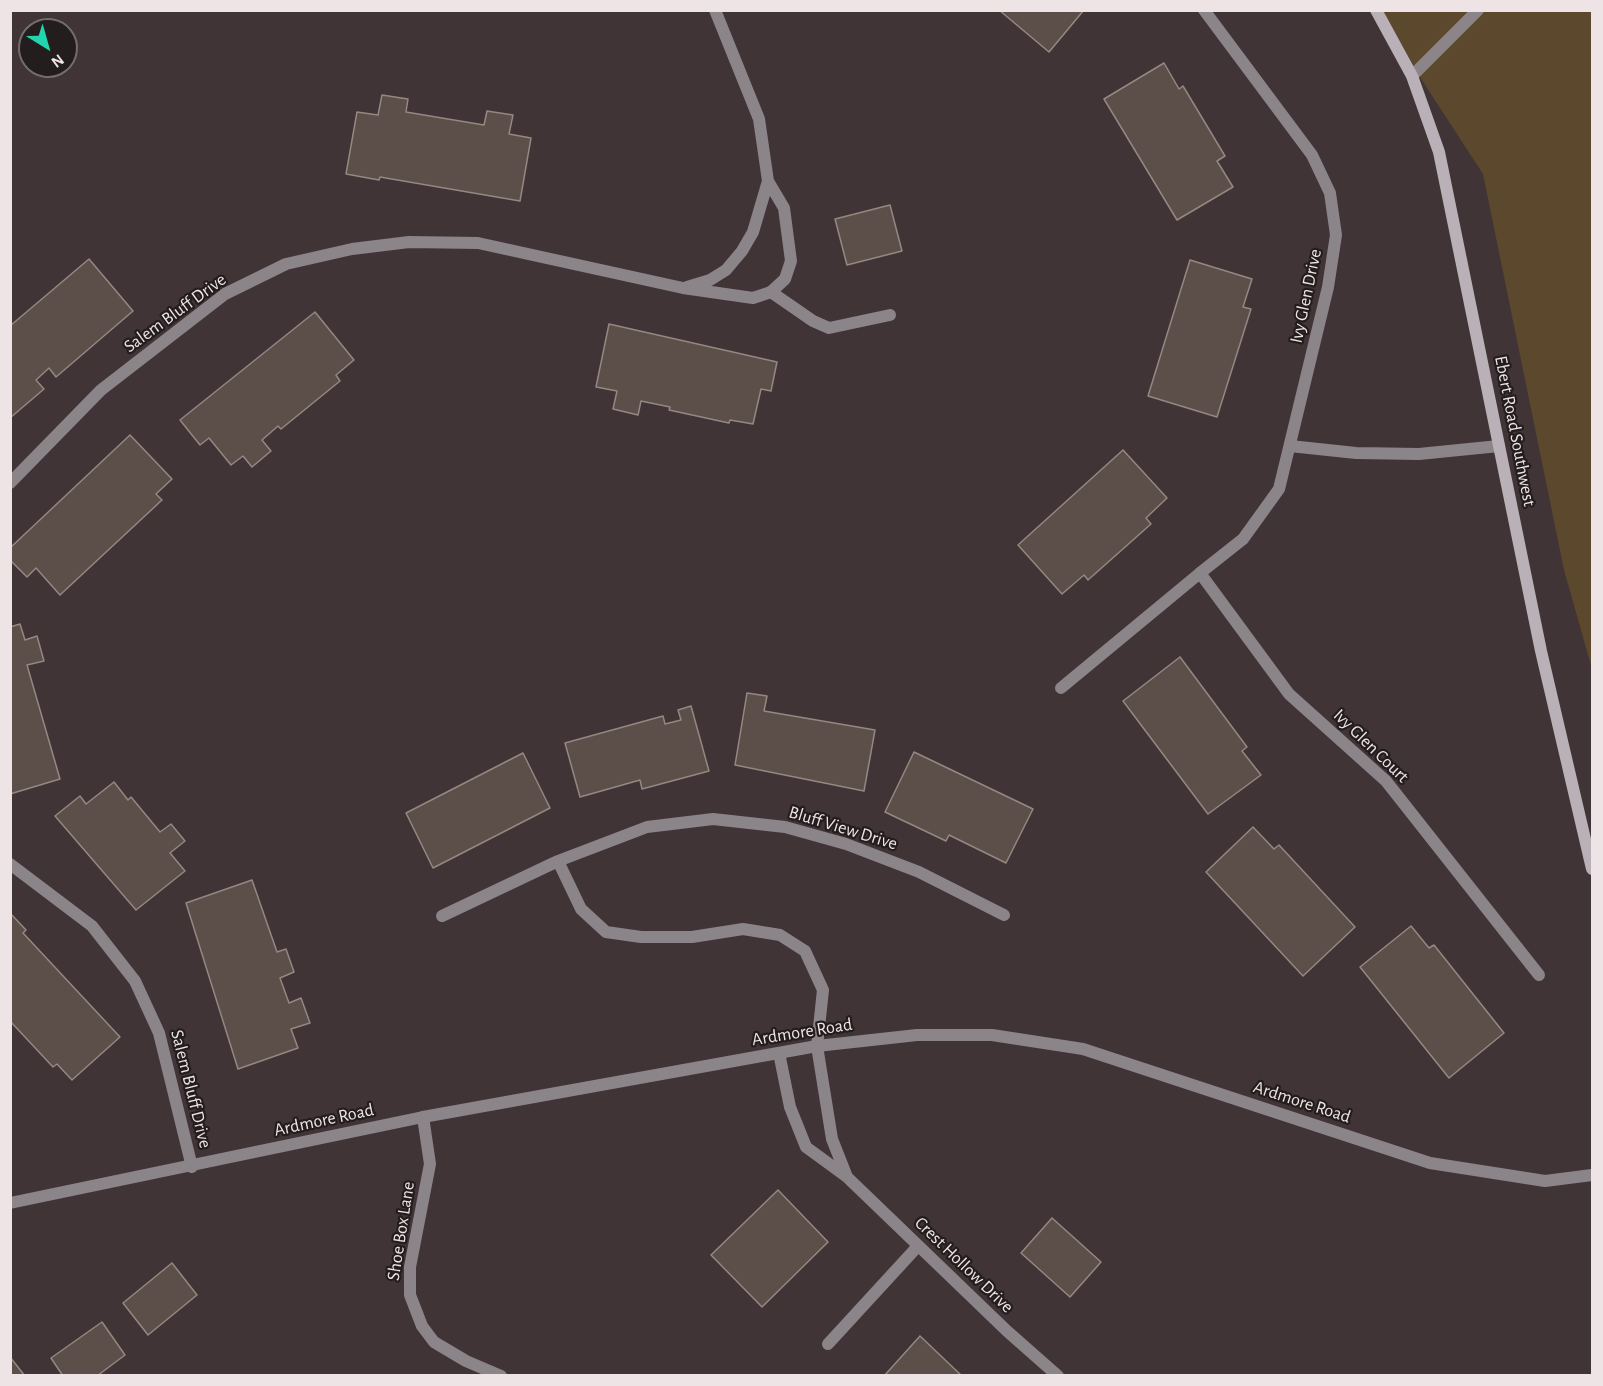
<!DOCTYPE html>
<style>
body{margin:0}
#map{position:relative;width:1603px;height:1386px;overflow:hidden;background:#413436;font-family:"Alegreya Sans",sans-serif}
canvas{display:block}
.frame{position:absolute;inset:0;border:12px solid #eee4e6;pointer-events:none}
.north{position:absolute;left:18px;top:18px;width:60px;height:60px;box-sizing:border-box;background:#231d1e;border:2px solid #746d6e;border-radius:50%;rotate:143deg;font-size:16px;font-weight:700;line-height:24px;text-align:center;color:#eee4e6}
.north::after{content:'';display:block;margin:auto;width:21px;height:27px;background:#23d5af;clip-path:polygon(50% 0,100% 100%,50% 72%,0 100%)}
</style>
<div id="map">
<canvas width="1603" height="1386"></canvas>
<div class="frame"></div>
<div class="north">N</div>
</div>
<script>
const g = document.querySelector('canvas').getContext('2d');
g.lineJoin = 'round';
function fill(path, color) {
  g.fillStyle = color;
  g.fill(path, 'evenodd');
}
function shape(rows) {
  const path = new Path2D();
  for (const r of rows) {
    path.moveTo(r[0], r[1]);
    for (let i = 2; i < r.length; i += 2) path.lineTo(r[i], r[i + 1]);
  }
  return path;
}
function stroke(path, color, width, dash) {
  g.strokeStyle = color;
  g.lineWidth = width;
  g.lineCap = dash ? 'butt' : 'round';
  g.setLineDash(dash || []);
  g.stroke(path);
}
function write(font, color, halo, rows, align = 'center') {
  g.font = font + ' "Alegreya Sans",sans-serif';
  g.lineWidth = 4.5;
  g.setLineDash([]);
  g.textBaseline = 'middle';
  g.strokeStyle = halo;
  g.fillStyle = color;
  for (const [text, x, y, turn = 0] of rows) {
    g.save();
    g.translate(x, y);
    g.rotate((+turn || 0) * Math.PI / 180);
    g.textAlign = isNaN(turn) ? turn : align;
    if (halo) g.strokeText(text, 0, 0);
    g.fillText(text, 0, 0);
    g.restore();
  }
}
fill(shape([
 [1377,11,1592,11,1592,669,1564,570,1483,174]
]), '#5c482d');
const building = shape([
 [999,10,1084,10,1049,52,999,10],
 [1164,63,1179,89,1183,86,1225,156,1217,161,1233,187,1177,220,1104,99,1164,63],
 [382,95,408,99,406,112,484,125,487,111,513,115,509,134,531,138,520,201,380,177,379,180,346,174,357,112,378,115,382,95],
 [890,205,902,251,847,265,835,219,890,205],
 [89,259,133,311,56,377,49,368,36,380,44,389,10,418,10,326,89,259],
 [1190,260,1252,279,1243,307,1251,309,1217,417,1148,396,1190,260],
 [315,312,354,360,336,375,340,381,281,429,278,426,262,440,271,451,252,467,243,456,231,465,209,438,200,445,180,420,315,312],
 [609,324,777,362,771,391,761,389,753,424,730,420,729,423,669,410,670,407,641,401,638,415,613,409,617,391,596,387,609,324],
 [130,435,172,479,156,494,162,500,60,595,36,568,27,577,10,560,10,548,130,435],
 [1123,450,1167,498,1146,518,1151,524,1088,580,1084,575,1062,594,1018,545,1123,450],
 [20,624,25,640,37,636,44,661,27,665,60,779,10,794,10,627,20,624],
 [1180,657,1247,747,1242,751,1261,775,1208,814,1123,701,1180,657],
 [747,693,767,696,764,711,875,730,864,791,735,765,747,693],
 [691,706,709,771,642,789,640,780,580,797,565,743,663,716,665,724,681,720,678,710,691,706],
 [914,752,1033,809,1006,863,949,835,946,841,885,812,914,752],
 [523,753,550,808,433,868,406,813,523,753],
 [114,782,128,800,131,797,160,832,171,824,185,841,170,853,185,871,136,910,55,816,80,796,86,804,114,782],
 [1253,827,1274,849,1279,845,1355,927,1303,976,1206,872,1253,827],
 [252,880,277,952,286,949,294,972,280,978,289,1003,301,998,310,1023,291,1029,298,1048,238,1069,186,903,252,880],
 [10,913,26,930,23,933,120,1037,72,1080,57,1064,53,1067,10,1021,10,913],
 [1411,926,1429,948,1434,945,1504,1033,1449,1078,1360,967,1411,926],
 [778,1190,828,1242,762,1307,711,1255,778,1190],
 [1052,1218,1101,1262,1070,1297,1021,1253,1052,1218],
 [172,1263,197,1295,148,1335,123,1303,172,1263],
 [102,1322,125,1355,97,1376,63,1376,51,1358,102,1322],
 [920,1336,962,1376,884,1376,920,1336],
 [10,1357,25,1376,10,1376,10,1357]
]);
fill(building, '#5c4f4a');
stroke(building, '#968782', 1.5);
stroke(shape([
 [771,292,813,321,829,328,890,315],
 [1061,688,1200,573],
 [828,1344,918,1246]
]), '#8b8589', 12);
stroke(shape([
 [1204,10,1312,155,1330,193,1336,235,1328,287,1279,489,1243,539,1200,573,1289,694,1386,781,1539,975],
 [1412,76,1478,10],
 [687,287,710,280,726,270,742,251,753,232,768,181],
 [1290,446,1356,453,1419,454,1499,446],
 [10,483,101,390,225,294,286,264,352,249,409,242,478,243,683,288,753,298,771,292,785,279,791,261,784,208,768,181,759,119,715,10],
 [558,861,581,909,606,932,641,937,692,937,743,929,780,935,805,951,823,990,817,1046,832,1139,847,1177],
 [10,864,92,926,135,981,159,1033,192,1167],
 [442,916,558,861,647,827,713,819,785,827,846,844,919,872,1004,915],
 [779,1053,790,1107,806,1147,847,1177,1007,1331,1058,1376],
 [423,1117,430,1164,410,1267,410,1295,422,1326,434,1342,466,1361,501,1376]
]), '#8b8589', 12);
stroke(shape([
 [10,1203,423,1117,817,1046,917,1035,992,1035,1083,1049,1430,1163,1545,1181,1592,1175]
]), '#8b8589', 12);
stroke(shape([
 [1376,10,1412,76,1439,152,1541,651,1592,869]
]), '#b9b1b7', 12);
write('18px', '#eee4e6', '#231d1e', [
 ["Ivy Glen Drive",1306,296,-78],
 ["Salem Bluff Drive",175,313,-36],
 ["Ebert Road Southwest",1515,431,79],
 ["Ivy Glen Court",1371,746,44],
 ["Bluff View Drive",843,828,17],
 ["Ardmore Road",802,1032,-9],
 ["Salem Bluff Drive",191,1089,76],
 ["Ardmore Road",1302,1102,18],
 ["Ardmore Road",324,1120,-12],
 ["Shoe Box Lane",401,1231,-81],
 ["Crest Hollow Drive",964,1265,44]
]);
</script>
